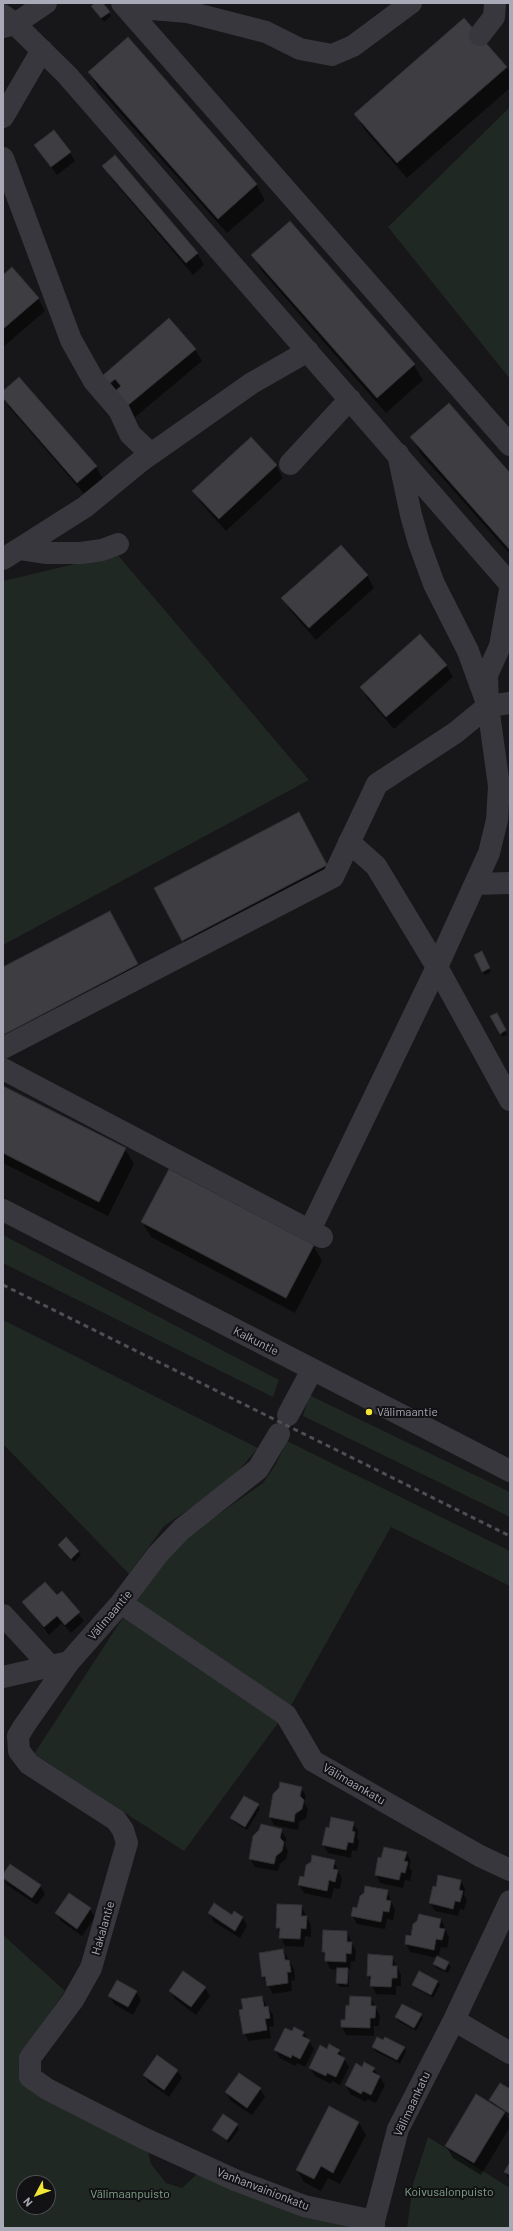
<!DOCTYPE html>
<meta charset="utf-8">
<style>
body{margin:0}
#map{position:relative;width:513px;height:2231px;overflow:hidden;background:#171618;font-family:Barlow,sans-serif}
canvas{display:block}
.frame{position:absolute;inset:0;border:4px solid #a9a9b8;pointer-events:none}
.north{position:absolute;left:16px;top:2175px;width:40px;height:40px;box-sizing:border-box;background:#121113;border:1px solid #4e4e55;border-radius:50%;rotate:229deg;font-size:11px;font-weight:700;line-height:16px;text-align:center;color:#a9a9b8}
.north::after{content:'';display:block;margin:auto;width:14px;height:18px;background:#f1e536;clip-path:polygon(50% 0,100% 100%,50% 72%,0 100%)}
</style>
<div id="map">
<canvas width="513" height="2231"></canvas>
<div class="frame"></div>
<div class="north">N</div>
</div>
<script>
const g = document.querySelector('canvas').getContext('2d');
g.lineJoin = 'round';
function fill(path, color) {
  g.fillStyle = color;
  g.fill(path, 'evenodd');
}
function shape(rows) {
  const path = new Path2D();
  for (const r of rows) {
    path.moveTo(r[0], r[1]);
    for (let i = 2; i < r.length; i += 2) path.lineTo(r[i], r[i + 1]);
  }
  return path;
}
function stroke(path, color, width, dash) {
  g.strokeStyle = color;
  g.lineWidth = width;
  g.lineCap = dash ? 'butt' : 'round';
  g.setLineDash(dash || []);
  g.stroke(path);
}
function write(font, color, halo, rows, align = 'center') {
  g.font = font + ' Barlow,sans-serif';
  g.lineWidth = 4;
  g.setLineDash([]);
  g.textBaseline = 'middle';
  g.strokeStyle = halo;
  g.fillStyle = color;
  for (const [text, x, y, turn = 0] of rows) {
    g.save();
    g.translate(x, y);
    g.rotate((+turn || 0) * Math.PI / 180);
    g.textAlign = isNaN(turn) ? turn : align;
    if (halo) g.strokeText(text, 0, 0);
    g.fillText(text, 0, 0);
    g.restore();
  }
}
fill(shape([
 [510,107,510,379,388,227],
 [117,554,309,780,3,945,3,581],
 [3,1235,279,1380,273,1397,3,1263],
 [3,1320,258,1448,227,1484,164,1526,129,1574,3,1444],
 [309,1395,510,1492,510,1517,303,1416],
 [287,1441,510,1551,510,1586,391,1527,292,1704,184,1851,34,1754,118,1625,181,1541,263,1483,276,1464],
 [3,1935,65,1991,26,2047,20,2075,49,2102,147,2148,151,2164,166,2183,182,2188,198,2173,355,2228,3,2228],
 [24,2183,48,2183,48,2207,24,2207],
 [428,2137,510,2188,510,2228,407,2228,413,2184]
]), '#202823');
fill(shape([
 [96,3,102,3,111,16,104,22,95,10],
 [507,67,510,73,510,88,407,178,364,129,356,114],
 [89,72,256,184,265,200,227,233,98,88],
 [35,146,70,153,75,161,57,175],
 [104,166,197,253,204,265,193,275,111,178],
 [290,222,414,365,423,380,386,413,261,270,253,255],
 [3,277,38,298,45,311,3,347],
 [195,349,202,361,134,418,102,377],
 [19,378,96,467,103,479,85,495,8,406,3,397,3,392],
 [412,437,510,474,510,554,420,453],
 [276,465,283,478,226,531,201,503,194,491],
 [367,575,374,588,316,640,290,610,283,598],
 [446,665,453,677,394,729,368,699,361,687],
 [308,829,335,881,192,956,183,940],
 [119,928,146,980,3,1052,3,969],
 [484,956,491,972,485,975,482,971],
 [496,1014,507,1034,503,1037,492,1017],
 [3,1087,125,1149,134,1164,108,1216,3,1163],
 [142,1222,313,1245,322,1261,295,1313,151,1237],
 [66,1538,81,1555,74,1562,59,1545],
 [62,1593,84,1621,71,1633,62,1623,49,1635,24,1602,57,1597],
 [301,1788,306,1796,304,1803,308,1809,306,1818,299,1822,298,1830,274,1825,270,1817,274,1794],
 [258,1805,260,1809,247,1830,234,1822,231,1818],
 [353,1823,358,1831,357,1837,359,1841,357,1851,352,1850,351,1858,328,1853,323,1845,329,1829],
 [281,1830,286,1838,285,1845,288,1851,286,1859,280,1864,278,1871,255,1867,250,1859],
 [406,1852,411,1861,409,1867,412,1871,410,1881,405,1880,403,1888,380,1883,376,1874],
 [334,1861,342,1879,340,1889,334,1888,331,1899,304,1893,299,1885,305,1879],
 [3,1876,40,1886,45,1894,37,1905,7,1885],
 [461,1881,465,1889,464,1895,467,1900,464,1910,460,1909,458,1916,435,1911,430,1903,437,1888],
 [387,1891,395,1910,393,1920,387,1919,385,1929,357,1924,352,1915,358,1909],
 [301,1906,311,1925,311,1937,305,1936,304,1947,285,1946,277,1928],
 [90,1909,95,1917,82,1936,61,1921,56,1913],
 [209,1913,232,1916,235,1913,243,1918,247,1926,240,1938,214,1922],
 [441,1919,449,1938,447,1948,441,1947,438,1958,448,1963,451,1967,448,1973,436,1968,434,1964,437,1958,410,1952,406,1944,412,1937,418,1922],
 [347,1932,356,1951,355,1962,351,1961,350,1970,348,1970,349,1987,340,1987,337,1983,338,1970,330,1969,323,1952],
 [283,1950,294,1969,295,1980,291,1981,292,1991,273,1994,263,1977],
 [369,1955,392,1957,401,1975,401,1986,396,1986,396,1995,376,1994,368,1976],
 [438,1981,440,1985,433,1998,415,1988,413,1984],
 [205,1988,210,1996,196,2015,175,1999,170,1991],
 [136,1992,141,2000,133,2015,114,2004,109,1996],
 [262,1998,273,2015,274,2026,269,2027,271,2038,249,2041,244,2033],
 [371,1998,380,2016,379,2026,374,2026,374,2036,346,2035,342,2027,346,2021,350,2007],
 [421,2014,423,2018,416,2031,398,2021,396,2017],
 [292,2032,304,2033,314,2049,305,2067,297,2063,295,2066,280,2058,275,2050],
 [373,2047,404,2047,406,2051,400,2064,375,2051],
 [327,2050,339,2051,349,2067,340,2085,332,2081,331,2084,315,2076,310,2068],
 [362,2068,374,2069,385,2085,376,2103,367,2099,366,2102,350,2094,346,2085],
 [177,2070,182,2078,169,2097,149,2083,144,2075],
 [260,2089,265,2097,252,2115,231,2101,226,2092],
 [510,2091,510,2116,504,2112,510,2122,510,2127,481,2175,453,2158,446,2146,493,2106,490,2100],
 [359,2123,366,2135,340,2184,328,2178,321,2191,304,2182,297,2170],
 [237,2125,239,2129,229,2143,214,2130],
 [510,2164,510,2180,505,2172]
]), '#0007');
const building = shape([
 [95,3,103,3,110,12,101,18,91,6,95,3],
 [464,18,507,67,397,163,354,114,464,18],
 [128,37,257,184,218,219,88,72,128,37],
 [54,130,71,152,51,167,34,145,54,130],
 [115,155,198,253,186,263,102,166,115,155],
 [290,221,415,364,377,398,251,255,290,221],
 [12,267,39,298,3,329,3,275,12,267],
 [169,318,196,349,127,406,114,392,121,386,115,379,108,385,101,377,169,318],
 [19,377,97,466,77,483,3,398,3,391,19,377],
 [449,403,510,473,510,550,410,437,449,403],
 [251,437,277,465,219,519,192,491,251,437],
 [341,545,368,575,309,628,281,598,341,545],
 [420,634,447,665,386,717,360,687,420,634],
 [299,812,327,865,182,941,154,888,299,812],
 [110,911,138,964,3,1035,3,967,110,911],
 [482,951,490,968,482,972,474,955,482,951],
 [497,1013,506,1030,500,1034,490,1016,497,1013],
 [3,1086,126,1148,99,1202,3,1153,3,1086],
 [169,1169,314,1245,286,1298,141,1222,169,1169],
 [66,1537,79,1551,71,1559,58,1545,66,1537],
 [45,1582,57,1595,62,1591,80,1612,65,1625,57,1616,44,1627,22,1602,45,1582],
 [280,1782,302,1787,300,1796,304,1800,302,1809,295,1814,294,1822,269,1817,273,1794,279,1788,280,1782],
 [244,1796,259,1804,245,1827,230,1818,244,1796],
 [331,1817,354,1822,352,1831,355,1832,353,1843,348,1842,346,1850,322,1845,326,1827,329,1828,331,1817],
 [261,1824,282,1829,280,1838,284,1842,282,1851,276,1856,274,1864,249,1859,253,1836,259,1830,261,1824],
 [384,1847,407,1852,404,1861,408,1862,405,1873,401,1872,399,1880,375,1875,378,1857,381,1858,384,1847],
 [312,1855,335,1860,333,1869,338,1870,335,1882,329,1880,327,1891,298,1885,300,1876,304,1877,306,1865,311,1862,312,1855],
 [10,1864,41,1885,32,1898,3,1878,3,1874,10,1864],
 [438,1875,461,1880,459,1890,463,1891,460,1902,455,1901,453,1909,429,1903,433,1886,436,1887,438,1875],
 [365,1886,388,1890,386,1900,391,1901,389,1912,383,1911,381,1922,351,1916,353,1907,357,1908,360,1896,364,1893,365,1886],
 [69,1893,91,1908,77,1929,55,1913,69,1893],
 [214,1903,232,1915,234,1911,243,1917,235,1931,208,1913,214,1903],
 [277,1904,302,1905,301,1916,307,1916,306,1929,301,1928,300,1939,279,1938,280,1928,276,1928,277,1904],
 [419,1914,441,1919,439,1928,445,1929,442,1940,436,1939,434,1950,405,1944,406,1935,411,1936,413,1924,417,1921,419,1914],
 [323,1930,347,1931,347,1942,352,1942,351,1954,346,1953,346,1962,325,1961,325,1952,322,1952,323,1930],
 [283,1949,285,1960,289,1960,291,1972,287,1972,288,1983,267,1986,265,1976,262,1977,259,1953,283,1949],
 [368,1954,393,1956,392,1966,397,1966,397,1978,392,1978,391,1987,370,1986,371,1976,367,1976,368,1954],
 [437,1956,449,1962,445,1970,433,1964,437,1956],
 [337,1968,348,1968,347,1984,336,1983,337,1968],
 [183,1971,206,1987,191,2007,169,1991,183,1971],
 [419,1971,438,1981,431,1995,412,1985,419,1971],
 [117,1980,137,1991,128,2007,108,1996,117,1980],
 [262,1996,264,2007,268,2006,270,2018,265,2019,267,2030,243,2034,239,2010,243,2009,241,1999,262,1996],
 [350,1996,371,1997,371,2006,376,2006,375,2018,370,2018,370,2028,341,2027,341,2020,345,2020,346,2005,349,2006,350,1996],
 [402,2004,422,2014,414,2028,395,2017,402,2004],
 [294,2027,304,2032,302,2036,310,2040,300,2059,292,2055,291,2058,274,2050,285,2028,292,2031,294,2027],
 [377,2037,383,2040,385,2037,405,2047,397,2060,372,2047,377,2037],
 [329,2044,340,2050,337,2054,345,2058,336,2077,327,2073,326,2076,309,2068,320,2045,327,2049,329,2044],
 [157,2055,178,2070,164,2090,143,2075,157,2055],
 [364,2062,375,2068,372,2072,380,2076,371,2095,363,2091,361,2094,345,2085,356,2063,362,2067,364,2062],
 [239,2073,261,2088,247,2108,225,2092,239,2073],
 [500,2083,510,2089,510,2114,489,2100,500,2083],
 [476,2094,505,2112,474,2163,445,2146,476,2094],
 [329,2106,359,2122,333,2173,321,2166,314,2179,296,2170,329,2106],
 [223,2114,238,2124,227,2140,212,2130,223,2114],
 [510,2162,510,2175,504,2172,510,2162]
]);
fill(building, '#3e3d42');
stroke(building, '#323034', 1);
stroke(shape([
 [122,3,510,445],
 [127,7,188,12,266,32,300,49,332,55,353,46,411,3],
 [3,15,15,24,67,75,510,584],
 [3,27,15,24,46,3],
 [480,35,494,17,495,3],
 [3,117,42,50],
 [3,158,71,340,94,381,119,410,130,434,151,454],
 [290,464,350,399],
 [20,549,47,553,81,553,102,550,118,544],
 [3,559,85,507,141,461,252,383,308,351],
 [488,706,510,703],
 [349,842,376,866,437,967,510,1100],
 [475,884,510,883],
 [3,1048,333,877,377,784,455,733,488,706,487,675,500,646,510,590],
 [3,1069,322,1237],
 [3,1210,510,1471],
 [310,1230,437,967,489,853,497,820,499,786,488,706,468,651,434,584,419,543,411,515,398,454],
 [288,1415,312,1370],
 [121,1603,286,1715,313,1761,480,1856,510,1870],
 [3,1615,50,1666],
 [69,1662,24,1726,18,1736,19,1751,29,1764,116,1820,123,1830,127,1843,91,1968,73,2000,30,2058,30,2077,47,2089,141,2137,235,2180,304,2206,374,2221],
 [3,1677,69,1662,121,1603,158,1554,182,1529,258,1469,279,1434],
 [454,2020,510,2053],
 [374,2228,374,2221,398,2129,454,2020,510,1901]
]), '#38373d', 22);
stroke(shape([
 [3,1285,510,1536]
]), '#4f4e56', 3, [5, 4]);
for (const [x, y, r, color] of [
 [369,1412,4,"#f1e536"]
]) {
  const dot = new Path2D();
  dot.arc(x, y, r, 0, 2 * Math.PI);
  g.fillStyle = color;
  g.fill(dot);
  stroke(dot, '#121113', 1.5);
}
write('12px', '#a9a9b8', '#121113', [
 ["Kalkuntie",256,1341,27],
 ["Välimaantie",110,1615,-50],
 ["Välimaankatu",354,1784,30],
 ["Hakalantie",103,1928,-74],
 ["Välimaankatu",412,2104,-65],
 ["Vanhanvainionkatu",263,2189,21]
]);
write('12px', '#a9a9b8', '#121113', [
 ["Välimaantie",377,1412]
], 'left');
write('12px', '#80a38c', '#121113', [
 ["Koivusalonpuisto",449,2192],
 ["Välimaanpuisto",130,2194]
]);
</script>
